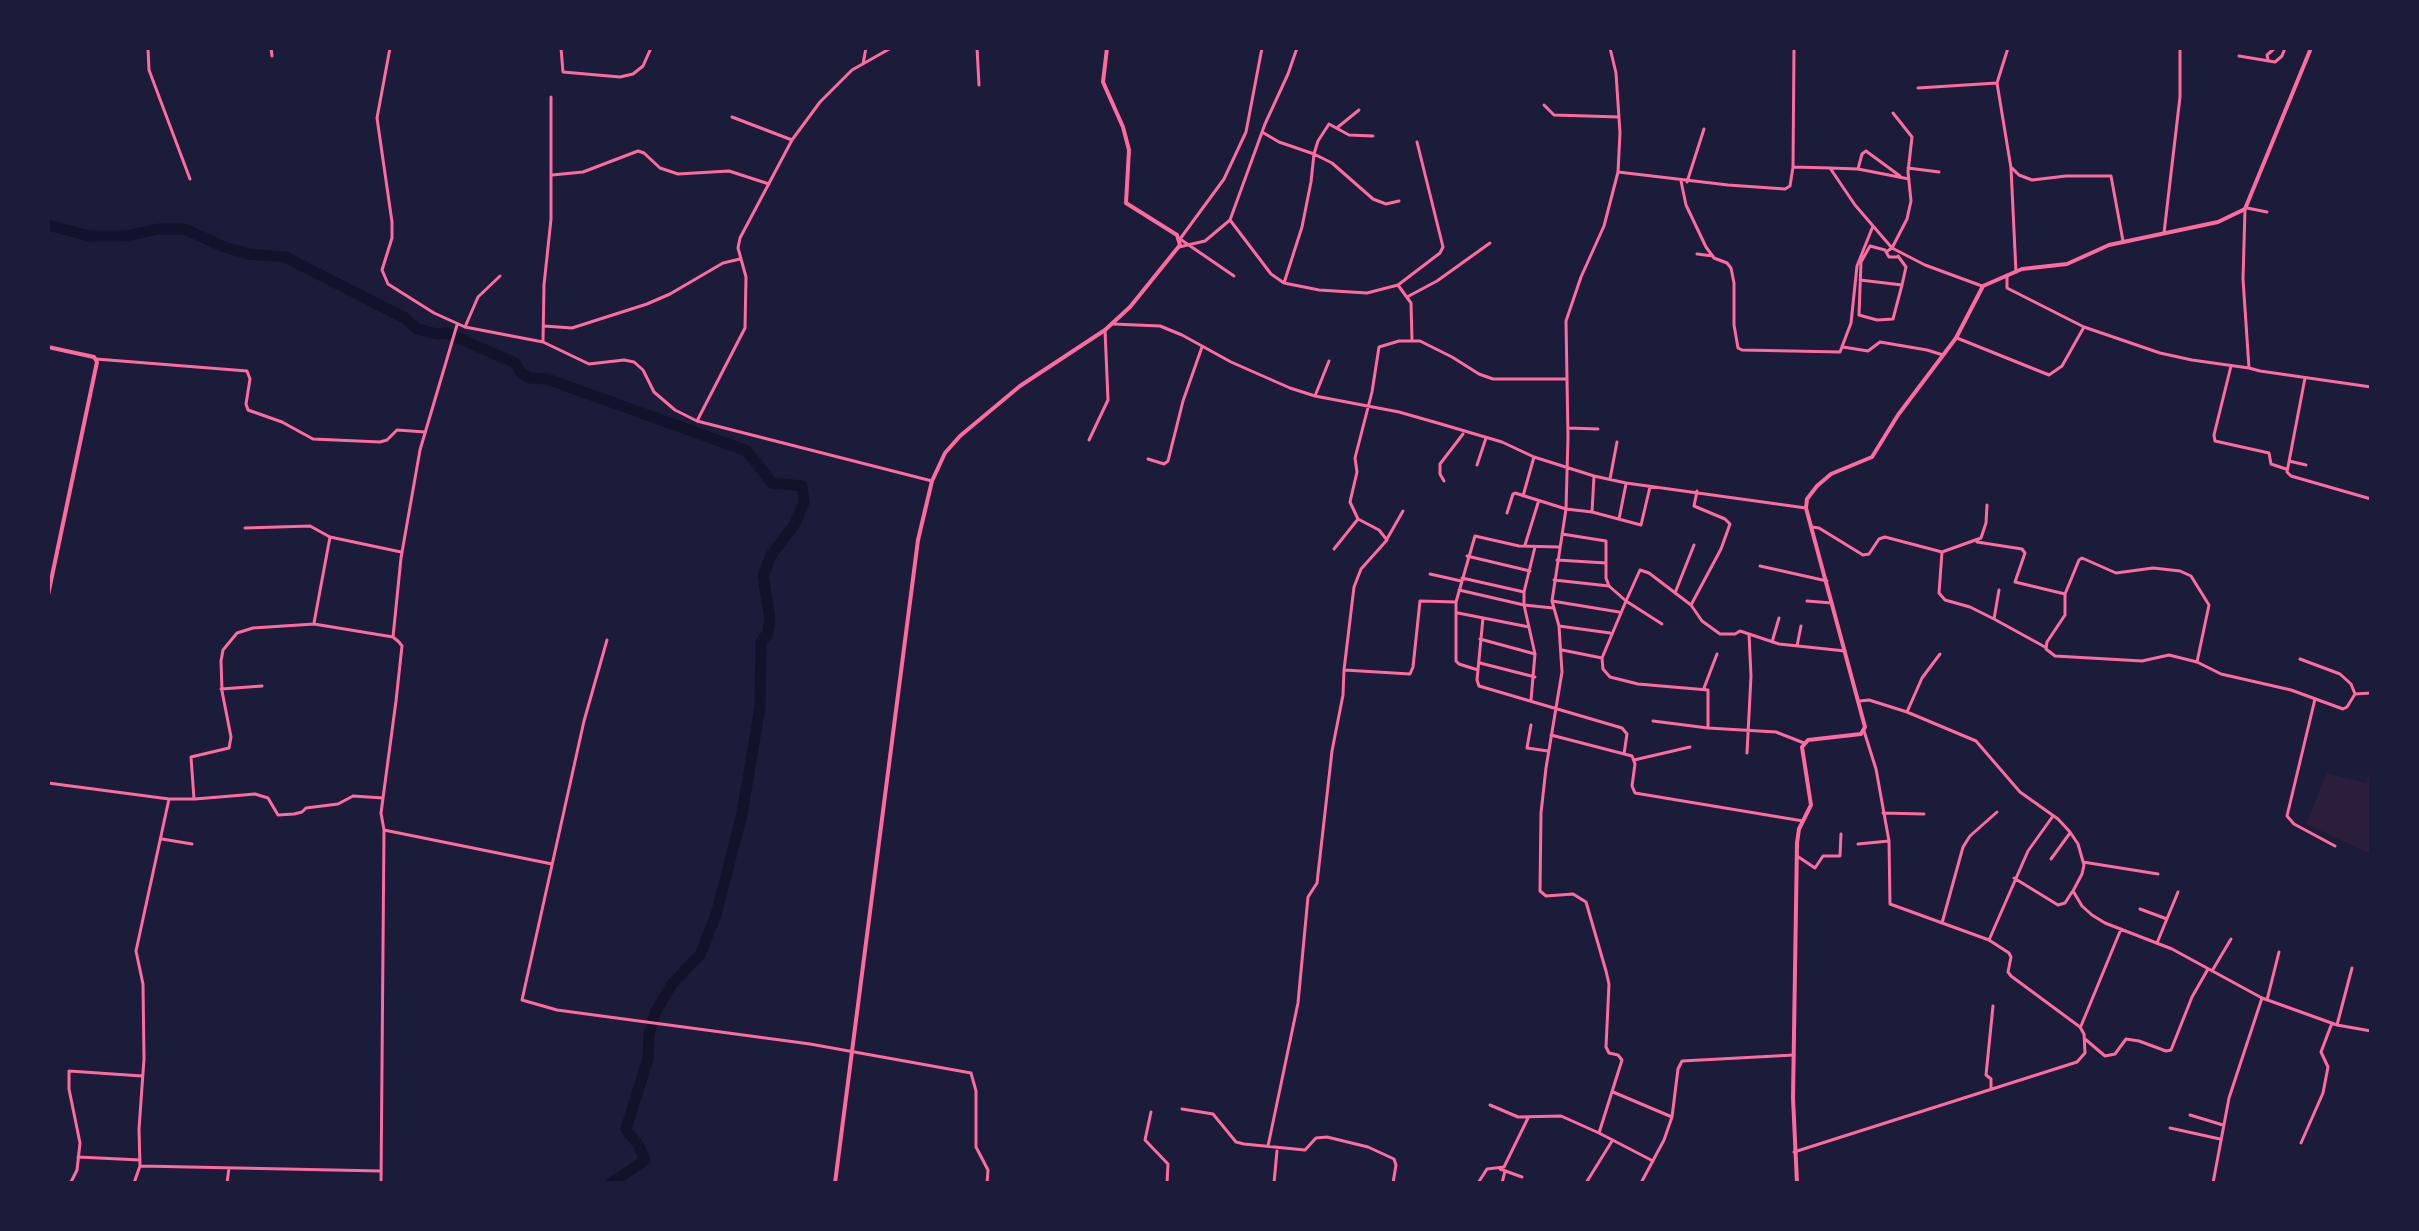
<!DOCTYPE html>
<style>
body{margin:0}
#map{position:relative;width:2419px;height:1231px;overflow:hidden;background:#1b1b3a;font-family:"Exo 2",sans-serif}
canvas{display:block}
.frame{position:absolute;inset:0;border:50px solid #1b1b3a;pointer-events:none}
</style>
<div id="map">
<canvas width="2419" height="1231"></canvas>
<div class="frame"></div>
</div>
<script>
const g = document.querySelector('canvas').getContext('2d');
g.lineJoin = 'round';
function fill(path, color) {
  g.fillStyle = color;
  g.fill(path, 'evenodd');
}
function shape(rows) {
  const path = new Path2D();
  for (const r of rows) {
    path.moveTo(r[0], r[1]);
    for (let i = 2; i < r.length; i += 2) path.lineTo(r[i], r[i + 1]);
  }
  return path;
}
function stroke(path, color, width, dash) {
  g.strokeStyle = color;
  g.lineWidth = width;
  g.lineCap = dash ? 'butt' : 'round';
  g.setLineDash(dash || []);
  g.stroke(path);
}
fill(shape([
 [2371,768,2371,854,2306,824,2327,773,2366,783]
]), '#2a1e3b');
stroke(shape([
 [48,225,89,236,126,236,158,229,185,229,224,247,249,254,285,257,405,318,417,329,437,334,447,333,515,363,521,373,530,378,547,379,728,444,747,451,772,483,802,486,804,503,794,525,771,555,763,576,770,618,768,633,761,642,760,707,742,814,716,915,700,955,672,984,655,1013,649,1035,648,1059,626,1129,639,1146,645,1160,611,1183]
]), '#12122b', 11);
stroke(shape([
 [146,48,206,48],
 [148,48,149,70,190,179],
 [271,48,272,56],
 [390,48,377,118,392,222,392,238,382,270,388,284,434,313,465,327,543,342,589,364,624,360,634,362,643,370,654,392,675,410,697,421,932,481],
 [561,48,563,72,620,77,633,74,643,66,651,48],
 [977,48,979,85],
 [1610,48,1616,73,1620,133,1618,172],
 [2008,48,1997,83,2011,168,2016,272],
 [2239,56,2275,62,2282,56,2285,48],
 [2268,60,2267,55,2275,48],
 [863,64,866,48],
 [1918,88,1997,83],
 [1544,105,1554,115,1619,117],
 [732,117,792,140],
 [1338,127,1359,110],
 [1262,132,1279,142,1314,154,1311,182,1302,227,1284,283],
 [1373,136,1349,135,1329,124,1318,141,1314,154,1332,163,1373,199,1386,204,1399,201],
 [1793,167,1830,168,1855,205,1892,248,1925,265,1982,286],
 [1830,168,1858,169,1862,154,1866,151,1900,176],
 [1908,168,1939,172],
 [2012,168,2019,175,2032,180,2066,176,2111,176,2123,241],
 [1858,169,1909,179],
 [552,175,583,172,638,151,644,153,660,168,678,174,729,171,769,184],
 [1681,181,1686,205,1706,247,1714,258,1727,263,1731,268,1734,283,1734,325,1738,348,1742,350,1840,352,1851,323,1857,266,1873,226],
 [1687,182,1704,129],
 [2247,208,2267,212],
 [2245,209,2243,279,2249,368,2260,371,2371,387],
 [1230,220,1271,274,1284,283,1319,290,1367,293,1398,285,1440,253,1443,247,1417,142],
 [2164,233,2180,97,2180,48],
 [1179,247,1205,241,1230,220,1265,124,1288,74,1297,48],
 [1886,252,1892,248,1907,219,1911,201,1908,172,1912,137,1893,113],
 [1697,254,1713,256],
 [1897,257,1889,257,1885,250,1870,246,1861,262,1859,315,1877,320,1893,319,1902,285],
 [2007,275,2007,288,2084,327,2160,353,2192,360,2249,368],
 [1234,276,1180,239,1224,179,1246,132,1262,48],
 [1860,280,1902,285,1906,267,1898,256],
 [1398,285,1411,303,1412,340],
 [1407,297,1437,281,1490,243],
 [1113,324,1160,326,1182,335,1231,362,1290,388,1315,396,1399,412,1441,424,1502,442,1534,457,1594,476,1626,483,1806,508],
 [544,326,572,328,647,304,670,294,723,263,740,259],
 [465,327,478,297,500,276],
 [1957,338,2049,375,2062,366,2084,327],
 [543,341,544,285,551,219,551,97],
 [1843,347,1868,351,1880,342,1927,350,1943,355],
 [96,359,247,371,250,379,246,404,248,410,282,422,313,439,380,442,387,440,397,430,425,432],
 [2231,366,2214,435,2215,441,2269,453,2271,464,2286,469],
 [2305,378,2287,472,2291,476,2371,499],
 [1315,396,1329,361],
 [697,421,745,328,746,277,738,248,740,238,792,140,820,102,852,70,891,48],
 [1568,428,1598,429],
 [1089,440,1108,400,1105,330],
 [1148,459,1164,464,1168,461,1183,401,1202,347],
 [2289,461,2306,465],
 [1477,465,1486,438],
 [1610,479,1617,442],
 [1444,481,1440,474,1440,464,1463,434],
 [1523,496,1534,457],
 [1987,505,1986,523,1981,538,1942,552,1939,593,1945,600,1970,607,1994,619],
 [1592,512,1594,476],
 [1507,513,1513,494,1515,493,1566,509,1592,512,1641,525,1650,487],
 [1619,519,1626,484],
 [1812,527,1819,528,1863,555,1869,554,1879,539,1885,537,1942,552],
 [245,528,310,526,330,537,401,552],
 [1562,534,1606,541,1606,578,1609,586,1626,601,1602,658,1603,669,1610,677,1638,684,1708,690,1708,728],
 [1387,539,1403,511],
 [1977,542,2022,549,2025,553,2015,582,2065,594],
 [1525,545,1538,503],
 [1334,549,1358,519],
 [1467,556,1530,571],
 [1557,560,1606,563],
 [1760,566,1827,581],
 [1430,574,1461,581],
 [1462,578,1524,592],
 [1554,580,1609,586],
 [1459,590,1524,605,1553,608],
 [1999,590,1994,619,2045,647],
 [1675,593,1694,545],
 [1552,601,1619,612],
 [1807,601,1832,603],
 [1691,605,1721,549,1730,524,1725,519,1694,506,1697,491],
 [1458,613,1529,627],
 [1483,618,1477,680,1479,686,1622,728,1627,734,1624,754],
 [314,623,330,537],
 [1662,624,1626,601,1640,570,1649,573,1691,605,1702,621,1720,634,1735,634,1740,631,1779,644,1845,651],
 [1559,626,1610,633],
 [393,637,401,558,420,450,457,325],
 [1480,639,1535,654],
 [607,640,584,721,522,1000,557,1010,810,1044,971,1073,976,1091,976,1147,988,1170,987,1183],
 [1772,642,1779,618],
 [1797,646,1801,626],
 [1562,650,1602,658],
 [2300,659,2340,674,2351,684,2355,694,2371,693],
 [2197,662,2209,605,2191,576,2180,571,2153,568,2116,573,2082,558,2079,560,2065,594,2065,615,2047,642,2046,649,2055,656,2142,661,2169,655,2197,662,2221,674,2291,690,2343,709,2347,707,2355,694],
 [1480,663,1535,677],
 [1344,670,1354,587,1361,569,1387,540,1379,530,1358,519,1350,502,1357,472,1355,458,1372,392,1379,347,1399,341,1420,341,1452,357,1479,374,1493,379,1567,379],
 [1478,670,1459,664,1456,661,1456,602,1475,536,1519,546,1560,547],
 [1704,688,1717,654],
 [221,689,262,686],
 [2315,699,2287,816,2294,824,2335,846],
 [1531,700,1535,654,1524,605,1524,592,1535,547],
 [1860,701,1869,700,1907,712,1976,741,2020,792,2058,819,2070,832,2078,844,2084,865,2082,874,2073,891,2082,906,2092,915,2105,923,2172,949,2262,998,2337,1025,2371,1031],
 [1907,712,1922,678,1940,654],
 [1653,721,1708,728,1776,732,1804,743],
 [1531,725,1527,748,1548,751],
 [1551,735,1632,756,1635,764,1632,786,1635,793,1803,821],
 [1747,753,1751,676,1749,634],
 [1634,760,1690,747],
 [48,783,169,799,136,951,143,984,144,1059,139,1129,140,1166,134,1183],
 [169,799,194,799,191,757,229,748,231,737,222,691,221,661,223,650,237,633,253,628,314,624,393,637,399,642,402,646,396,701,381,813,384,830,381,1183],
 [195,799,255,794,268,798,278,815,294,814,302,812,306,808,338,804,353,796,383,798],
 [1883,813,1924,814],
 [384,830,552,864],
 [162,839,192,844],
 [1858,844,1889,841,1876,769,1864,731],
 [1797,856,1815,868,1823,856,1840,856,1841,834],
 [2051,859,2070,833],
 [2083,862,2158,874],
 [2014,878,2058,905,2065,903,2072,892],
 [2140,909,2167,919],
 [1942,923,1963,847,1970,836,1997,812],
 [1989,940,2028,851,2053,816],
 [2157,943,2178,892],
 [2212,971,2231,939],
 [2267,1000,2279,952],
 [2337,1025,2352,968],
 [2081,1026,2121,929],
 [2085,1039,2105,1056,2115,1054,2126,1039,2139,1041,2166,1051,2171,1050,2192,997,2208,969],
 [1991,1088,1991,1079,1986,1075,1993,1006],
 [1613,1092,1672,1117],
 [1490,1105,1518,1117,1561,1116,1599,1133],
 [1182,1109,1213,1114,1236,1142,1244,1144,1305,1150,1316,1138,1327,1137,1368,1147,1394,1159,1396,1165,1393,1183],
 [1151,1112,1145,1140,1168,1164,1167,1183],
 [2190,1115,2223,1125],
 [2170,1128,2220,1139],
 [2301,1143,2323,1093,2328,1067,2321,1052,2332,1023],
 [1268,1146,1298,1003,1308,897,1317,883,1332,751,1343,695,1344,670,1410,674,1413,667,1420,601,1456,602],
 [1794,1152,2077,1062,2085,1053,2084,1034,2080,1027,2011,976,2008,972,2011,957,2009,953,1989,940,1890,904,1889,841],
 [78,1157,140,1160],
 [1653,1161,1599,1133,1622,1060,1618,1055,1609,1053,1606,1047,1609,984,1606,971,1586,902,1573,894,1546,896,1540,891,1541,813,1546,768,1562,672,1559,626,1552,601,1566,509,1568,437,1566,321,1581,277,1604,226,1618,172,1728,185,1785,189,1790,186,1793,167,1794,48],
 [141,1166,381,1171],
 [1500,1169,1522,1177],
 [66,1183,71,1182,77,1170,80,1143,69,1089,69,1071,142,1076],
 [227,1183,229,1168],
 [1274,1183,1277,1151],
 [1478,1183,1487,1169,1504,1167,1528,1118],
 [1502,1183,1505,1171],
 [1586,1183,1612,1141],
 [1641,1183,1664,1140,1672,1117,1678,1069,1682,1061,1794,1055],
 [2213,1183,2229,1098,2262,998]
]), '#ff6b9d', 3);
stroke(shape([
 [48,347,94,357,97,362,48,595],
 [835,1183,918,540,932,481,945,453,960,436,1020,386,1105,330,1130,307,1180,245,1177,235,1126,203,1129,150,1123,127,1103,82,1107,48],
 [1797,1183,1793,1098,1797,843,1799,829,1811,805,1802,747,1808,740,1861,734,1865,727,1806,508,1807,499,1817,486,1831,474,1872,457,1898,415,1956,338,1983,286,2022,269,2067,264,2109,245,2218,222,2245,209,2311,48]
]), '#ff6b9d', 4);
</script>
